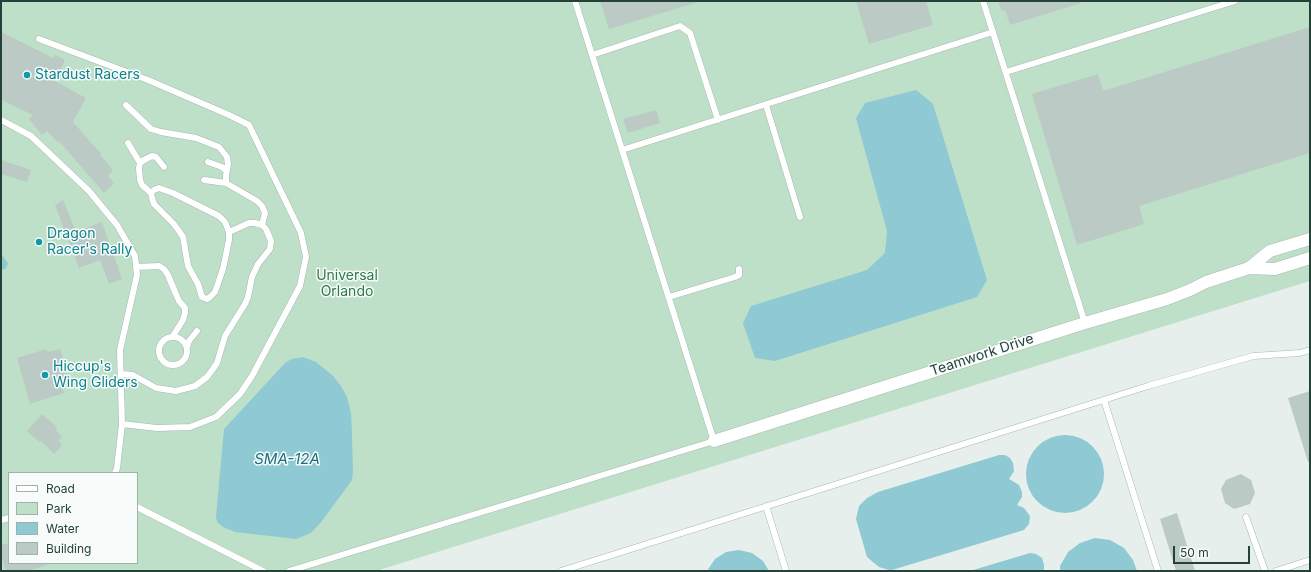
<!DOCTYPE html>
<style>
body{margin:0}
#map{position:relative;width:1311px;height:572px;overflow:hidden;background:#e6efeb;font-family:Inter,sans-serif}
canvas{display:block}
.frame{position:absolute;inset:0;border:2px solid #24423a;pointer-events:none}
.legend{position:absolute;left:8px;top:472px;width:130px;height:92px;box-sizing:border-box;background:#f7fbf9;border:1px solid #a3b1ad;margin:0;padding:5px 7px;list-style:none;font-size:12px;color:#24423a}
.legend li{display:flex;align-items:center;gap:8px;height:20px}
.legend b{width:20px;border:1px solid #a3b1ad}
.scale{position:absolute;left:1173px;top:546px;width:77px;height:18px;box-sizing:border-box;border:2px solid #24423a;border-top:0;padding-left:5px;font-size:12px;line-height:14px;white-space:nowrap;color:#24423a;-webkit-text-stroke:3px #f7fbf9;paint-order:stroke}
</style>
<div id="map">
<canvas width="1311" height="572"></canvas>
<div class="frame"></div>
<ul class="legend">
<li><b style="height:5px;background:#fff"></b>Road</li>
<li><b style="height:11px;background:#bfe0c8"></b>Park</li>
<li><b style="height:11px;background:#8ec9d4"></b>Water</li>
<li><b style="height:11px;background:#bbcac4"></b>Building</li>
</ul>
<div class="scale">50 m</div>
</div>
<script>
const g = document.querySelector('canvas').getContext('2d');
g.lineJoin = 'round';
function fill(path, color) {
  g.fillStyle = color;
  g.fill(path, 'evenodd');
}
function shape(rows) {
  const path = new Path2D();
  for (const r of rows) {
    if (r.length === 3) {
      path.moveTo(r[0] + r[2], r[1]);
      path.arc(r[0], r[1], r[2], 0, 2 * Math.PI);
      continue;
    }
    path.moveTo(r[0], r[1]);
    for (let i = 2; i < r.length; i += 2) path.lineTo(r[i], r[i + 1]);
  }
  return path;
}
function stroke(path, color, width, dash) {
  g.strokeStyle = color;
  g.lineWidth = width;
  g.lineCap = dash ? 'butt' : 'round';
  g.setLineDash(dash || []);
  g.stroke(path);
}
function write(font, color, halo, rows, align = 'center') {
  g.font = font + ' Inter,sans-serif';
  g.lineWidth = 3;
  g.setLineDash([]);
  g.textBaseline = 'middle';
  g.strokeStyle = halo;
  g.fillStyle = color;
  for (const [text, x, y, turn = 0] of rows) {
    g.save();
    g.translate(x, y);
    g.rotate((+turn || 0) * Math.PI / 180);
    g.textAlign = isNaN(turn) ? turn : align;
    if (halo) g.strokeText(text, 0, 0);
    g.fillText(text, 0, 0);
    g.restore();
  }
}
fill(shape([
 [1,1,1310,1,1310,281,376,571,1,571],
 [9,473,137,473,137,563,9,563]
]), '#bfe0c8');
fill(shape([
 [916,90,933,104,987,280,977,297,775,361,755,358,743,323,751,306,867,270,885,253,887,231,856,118,865,103],
 [1,254,8,263,7,266,5,269,1,270],
 [303,357,316,362,333,376,341,386,347,397,351,413,352,433,353,472,352,480,322,521,311,533,296,539,235,532,223,527,217,522,216,516,224,429,286,362,292,359],
 [1065,474,39],
 [999,455,1005,455,1010,458,1013,463,1014,471,1009,479,1019,485,1022,492,1022,497,1017,505,1024,508,1030,516,1029,524,1024,530,892,570,889,570,879,567,867,557,856,519,859,506,867,498,878,492],
 [1095,538,1110,540,1124,548,1133,560,1137,571,1060,571,1060,566,1068,552,1080,543],
 [739,550,752,553,763,561,769,571,707,571,715,559,726,552],
 [1030,553,1036,554,1042,558,1044,565,1044,571,970,571]
]), '#8ec9d4');
fill(shape([
 [600,1,695,1,695,3,609,29],
 [856,1,926,1,933,25,869,44],
 [998,1,1081,1,1081,3,1010,25,1005,10,1002,11],
 [1310,27,1310,153,1139,206,1144,224,1077,245,1032,94,1098,74,1103,91],
 [1,32,53,58,55,55,65,60,55,81,86,98,73,122,101,154,100,155,113,170,108,176,114,183,104,193,59,141,57,142,47,131,42,135,29,119,33,115,1,100],
 [656,110,660,123,628,133,623,119],
 [1,160,31,170,27,182,1,174],
 [63,200,76,232,102,222,122,279,109,284,100,260,79,268,55,205],
 [46,349,48,352,60,349,71,385,62,387,64,393,30,404,17,358],
 [1310,391,1310,462,1308,462,1288,398],
 [42,414,57,427,56,430,62,437,58,440,62,445,54,454,41,441,39,442,27,431],
 [1241,474,1251,480,1255,493,1250,504,1234,509,1225,503,1221,489,1226,480],
 [1177,513,1195,571,1176,571,1160,519],
 [9,543,9,563,47,563,47,565,28,571,6,571,1,555,1,545]
]), '#bbcac4');
const lane = shape([
 [983,1,1085,323],
 [39,39,148,80,229,115,249,125,301,233,306,257,300,286,252,376,240,394,216,417,190,427,157,428,122,424],
 [592,55,680,26,690,33,718,120],
 [1006,72,1235,1],
 [126,105,151,129,161,132,196,138,219,147,227,157,228,164,226,175,226,183],
 [766,105,800,217],
 [1,120,31,136,89,191,117,225,135,256,137,275,120,350,122,424,117,468,115,473],
 [128,143,140,163],
 [622,150,993,32],
 [208,162,222,167,226,170],
 [204,180,226,183,257,201,262,206,265,213,262,225],
 [159,188,173,193,219,216,225,222,229,232,229,240,223,269,215,292,210,297,207,299,202,297,198,284,188,266,183,237,179,231,173,223,154,204,152,198,151,193,154,190,159,188],
 [151,193,142,185,140,180,139,168,140,163,144,160,152,156,156,157,164,167],
 [136,267,159,266,164,269,168,275,175,292,179,301,185,308,185,313,183,320,173,336],
 [669,297,735,277,739,275,739,269],
 [173,351,14],
 [187,347,189,341,197,331],
 [122,374,133,375,156,388,176,391,195,386,207,377,213,369,217,363,225,336,245,304,248,297,252,277,258,264,270,249,271,241,266,229,262,225,255,223,249,223,229,232],
 [1104,400,1158,571],
 [766,506,786,571],
 [137,507,263,571],
 [1246,517,1265,571],
 [1,520,9,518],
 [289,571,714,441,575,1],
 [561,571,1148,386,1253,356,1300,353,1310,350],
 [1276,571,1310,560]
]);
const street = shape([
 [1249,268,1270,251,1310,239],
 [714,441,1085,323,1167,299,1190,290,1206,282,1249,268,1275,269,1310,258]
]);
stroke(lane, '#a8b8b2', 7);
stroke(street, '#a8b8b2', 13);
stroke(lane, '#fff', 6);
stroke(street, '#fff', 12);
for (const [x, y, r, color] of [
 [27,75,4,"#0f9aa8"],
 [39,242,4,"#0f9aa8"],
 [45,375,4,"#0f9aa8"]
]) {
  const dot = new Path2D();
  dot.arc(x, y, r, 0, 2 * Math.PI);
  g.fillStyle = color;
  g.fill(dot);
  stroke(dot, '#f7fbf9', 1.5);
}
write('14px', '#0d838f', '#f7fbf9', [
 ["Stardust Racers",35,75],
 ["Dragon",47,234],
 ["Racer's Rally",47,250],
 ["Hiccup's",53,367],
 ["Wing Gliders",53,383]
], 'left');
write('14px', '#2d7a4b', '#f7fbf9', [
 ["Universal",347,276],
 ["Orlando",347,292]
]);
write('14px', '#24423a', '#f7fbf9', [
 ["Teamwork Drive",982,355,-18]
]);
write('italic 15px', '#1c6f80', '#f7fbf9', [
 ["SMA-12A",287,459]
]);
</script>
